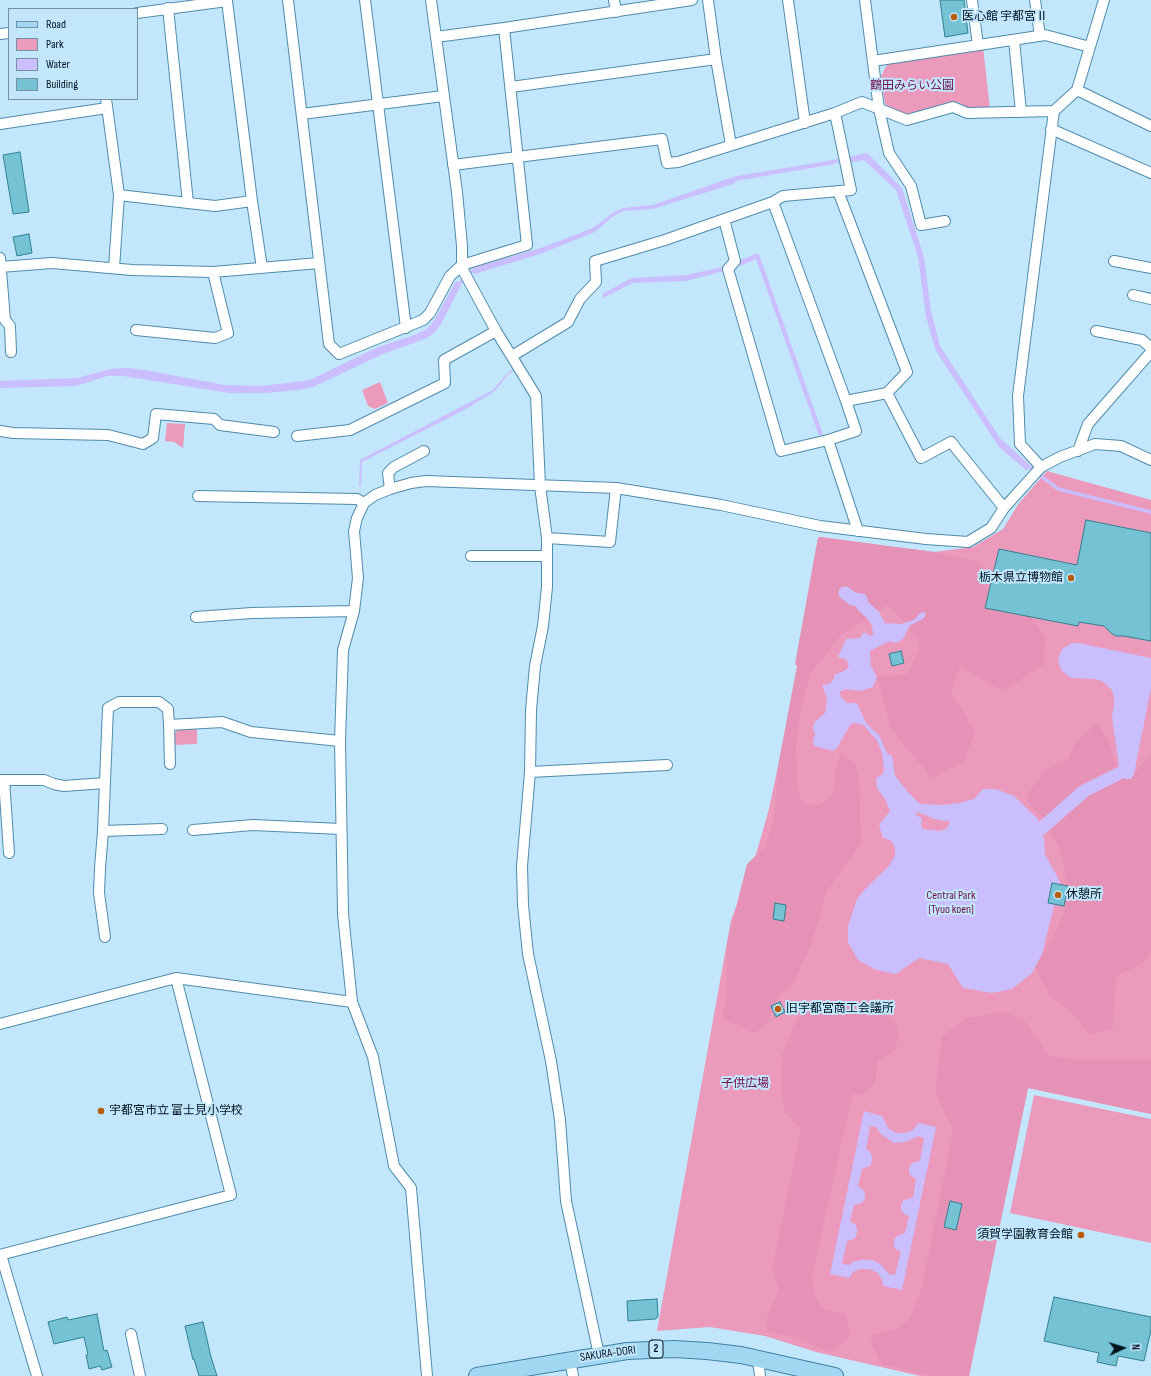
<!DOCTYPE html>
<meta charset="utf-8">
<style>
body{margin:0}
#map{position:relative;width:1151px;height:1376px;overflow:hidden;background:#c2e7fc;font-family:"Sofia Sans Condensed",sans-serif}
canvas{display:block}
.legend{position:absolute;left:8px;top:8px;width:130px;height:92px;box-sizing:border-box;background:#c2e7fc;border:1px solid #7492a4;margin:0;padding:5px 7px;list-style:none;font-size:12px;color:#00131f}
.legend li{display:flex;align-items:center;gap:8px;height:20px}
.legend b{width:20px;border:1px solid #7492a4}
.north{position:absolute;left:1103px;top:1328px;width:40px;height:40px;-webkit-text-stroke:3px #c2e7fc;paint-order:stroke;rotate:86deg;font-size:11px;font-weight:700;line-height:16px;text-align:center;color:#00131f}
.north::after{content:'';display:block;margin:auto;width:14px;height:18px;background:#00131f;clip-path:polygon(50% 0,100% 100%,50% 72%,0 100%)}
</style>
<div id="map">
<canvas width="1151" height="1376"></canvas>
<ul class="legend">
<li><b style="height:5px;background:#a2d7f2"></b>Road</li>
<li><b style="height:11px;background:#eb9abc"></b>Park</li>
<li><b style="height:11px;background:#cabefe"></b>Water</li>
<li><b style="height:11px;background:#74c2d3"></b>Building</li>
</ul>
<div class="north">N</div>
</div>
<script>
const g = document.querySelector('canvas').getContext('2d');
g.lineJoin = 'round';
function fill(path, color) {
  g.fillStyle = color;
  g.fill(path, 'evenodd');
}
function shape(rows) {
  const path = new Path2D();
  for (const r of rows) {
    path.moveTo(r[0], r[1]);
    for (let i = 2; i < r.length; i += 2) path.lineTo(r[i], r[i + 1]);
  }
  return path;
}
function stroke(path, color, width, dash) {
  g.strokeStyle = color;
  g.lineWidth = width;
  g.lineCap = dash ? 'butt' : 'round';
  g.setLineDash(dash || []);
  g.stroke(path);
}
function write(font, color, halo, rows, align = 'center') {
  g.font = font + ' "Sofia Sans Condensed","Noto Sans JP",sans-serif';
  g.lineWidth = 4;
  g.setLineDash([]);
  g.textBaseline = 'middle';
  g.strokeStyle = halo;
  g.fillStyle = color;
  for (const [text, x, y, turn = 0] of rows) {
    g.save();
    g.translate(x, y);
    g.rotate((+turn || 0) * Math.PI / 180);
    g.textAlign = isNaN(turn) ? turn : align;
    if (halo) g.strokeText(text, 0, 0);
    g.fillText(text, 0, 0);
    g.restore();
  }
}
fill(shape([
 [983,47,990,109,967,109,958,102,908,116,894,111,885,104,881,76,889,61],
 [380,382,388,403,375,409,368,406,362,390],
 [167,423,185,424,183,448,174,442,165,441],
 [1047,471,1151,500,1151,1114,1028,1088,969,1376,920,1376,816,1352,765,1336,710,1327,657,1331,731,920,754,861,768,813,785,734,821,537,934,552,973,547,1003,529,1019,503],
 [197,727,197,744,174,745,174,734,180,728],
 [1034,1095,1151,1119,1151,1243,1010,1213]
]), '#eb9abc');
fill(shape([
 [818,537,934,552,980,562,989,590,985,608,1031,617,1046,639,1043,665,1003,691,960,667,951,693,975,731,964,762,932,778,891,729,877,677,908,674,919,649,919,640,887,605,867,619,842,634,811,673,803,700,798,729,796,749,798,792,801,799,806,804,816,806,825,802,834,792,835,773,840,754,854,762,859,776,861,843,827,891,811,945,793,984,780,994,767,1024,755,1033,722,1018,726,1000,727,943,747,864,765,847,774,818,778,766,797,666,795,664],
 [1097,723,1108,740,1120,773,1134,774,1151,753,1151,952,1144,963,1116,976,1113,1029,1090,1035,1068,1009,1049,995,1035,967,1055,933,1064,913,1065,872,1059,847,1050,833,1045,821,1027,800,1031,789,1046,769,1067,760,1076,741],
 [846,1000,883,1008,898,1027,899,1037,894,1051,878,1061,875,1084,862,1096,853,1094,853,1092,812,1276,815,1298,824,1309,845,1314,850,1331,849,1339,830,1352,789,1336,766,1332,767,1316,779,1290,772,1269,801,1129,784,1111,781,1091,782,1055,797,1018,823,1005],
 [1003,1012,1024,1020,1049,1056,1079,1060,1151,1060,1151,1114,1028,1088,969,1376,932,1376,881,1364,871,1343,872,1335,895,1329,910,1319,922,1286,953,1131,935,1091,942,1037,965,1018]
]), '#e692b6');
fill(shape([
 [867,153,902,188,924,257,931,310,940,346,1000,438,1030,465,1027,471,999,447,936,351,926,317,918,257,896,190,864,160,849,163,848,157],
 [834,160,835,164,736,181,733,184,653,209,624,211,612,217,595,232,540,254,475,274,471,268,541,248,593,228,611,214,623,208,653,205,736,176],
 [756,254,759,254,823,434,819,436,756,259,740,266,738,261],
 [723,267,724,271,686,281,633,283,603,298,602,294,632,278,686,275],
 [456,281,461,285,440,326,432,335,422,340,383,354,313,387,298,390,267,393,229,393,123,376,107,376,76,386,0,388,0,381,77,378,110,369,127,368,144,370,225,385,262,386,310,380,376,348,417,334,425,330,430,326,435,319],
 [515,367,516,369,508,375,495,391,464,410,362,462,361,486,359,486,360,460,493,390,504,377],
 [925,612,925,616,923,619,910,625,903,639,896,643,891,641,885,643,870,651,871,666,877,677,873,687,860,691,846,689,839,692,842,698,847,703,857,703,865,721,871,728,879,735,887,753,892,756,895,776,907,791,920,804,943,805,959,803,974,799,983,789,996,789,1014,796,1038,819,1044,839,1045,854,1060,882,1042,954,1032,973,1012,989,992,993,963,988,948,964,919,958,896,974,876,970,858,960,848,942,848,926,857,899,866,888,888,867,895,856,895,848,892,841,883,838,879,825,890,811,885,799,877,788,876,778,883,774,884,768,882,753,877,740,870,733,864,725,854,723,850,725,837,748,833,751,814,746,813,742,815,733,813,729,814,723,825,713,827,701,825,693,822,685,829,684,834,679,834,675,844,671,849,667,847,660,838,657,846,639,860,638,864,632,870,636,879,632,886,623,901,624,914,620,920,613],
 [916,812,926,815,934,819,945,821,949,820,949,824,946,829,938,831,923,829,921,826,922,819,920,817,917,816],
 [1072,643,1078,643,1151,658,1151,688,1134,774,1131,779,1125,779,1120,773,1112,717,1114,704,1114,697,1112,690,1107,685,1102,681,1095,679,1071,678,1061,670,1058,660,1060,654,1062,649],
 [864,1111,882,1116,888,1128,896,1133,905,1133,913,1130,918,1123,936,1127,902,1290,883,1286,882,1280,878,1273,869,1269,860,1269,853,1272,849,1278,830,1274],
 [870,1126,876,1127,881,1134,894,1143,905,1142,919,1136,924,1138,920,1161,912,1163,909,1168,909,1174,916,1179,913,1198,904,1200,901,1204,901,1210,904,1214,909,1216,905,1233,897,1236,894,1240,894,1246,897,1250,901,1251,895,1275,889,1274,880,1264,872,1260,861,1260,853,1262,849,1265,842,1264,847,1241,851,1240,855,1238,857,1233,857,1228,855,1224,850,1222,854,1205,862,1203,865,1198,865,1193,862,1189,858,1186,862,1169,870,1166,872,1161,872,1156,869,1151,866,1150]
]), '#cabefe');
stroke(shape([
 [830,162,843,160],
 [457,286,472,271,476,270],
 [1027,465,1058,489,1151,512]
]), '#cabefe', 3.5);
stroke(shape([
 [845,593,853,599,861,600,863,606,874,616,879,626,879,631],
 [1042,828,1084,791,1120,773]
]), '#cabefe', 13);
const building = shape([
 [940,0,964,0,968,33,945,37,940,0],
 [20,152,29,212,13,214,3,155,20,152],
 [29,234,32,253,17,256,13,237,29,234],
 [1086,520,1151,533,1151,641,1124,636,1116,636,1111,633,1104,626,1079,622,1078,626,985,608,999,549,1077,565,1086,520],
 [901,651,904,663,892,666,889,654,901,651],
 [1052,883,1068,886,1064,906,1048,903,1052,883],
 [775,903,786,905,784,921,773,919,775,903],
 [780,1002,785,1012,776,1017,771,1006,780,1002],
 [950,1201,962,1204,956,1230,944,1227,950,1201],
 [1054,1297,1151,1317,1151,1330,1144,1361,1118,1356,1116,1366,1097,1362,1099,1353,1044,1341,1054,1297],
 [657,1299,658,1316,657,1318,655,1319,628,1321,627,1301,657,1299],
 [97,1314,104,1351,107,1350,112,1367,102,1370,100,1366,89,1369,86,1355,88,1355,84,1337,54,1344,48,1322,67,1317,68,1320,97,1314],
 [203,1322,211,1357,217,1376,199,1376,194,1359,193,1360,185,1326,203,1322]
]);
fill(building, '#74c2d3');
stroke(building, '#318191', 1);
const street = shape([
 [288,0,329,344,339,354,423,320,430,313,450,276,462,265,527,245,504,28,692,0],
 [365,0,406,328],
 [431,0,457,192,462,246,462,265,464,272,496,331,536,396,540,486,547,538,547,587,543,626,535,666,531,710,530,772,522,866,523,905,528,954,551,1061,560,1120,566,1201,599,1355],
 [614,0,616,12],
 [788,0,805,123],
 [865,0,879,109,889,153,911,186,921,225,945,221],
 [972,0,978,45],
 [1035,0,1040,36],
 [137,13,227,1,252,201,215,206,188,203],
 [0,34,9,33],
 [436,37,504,28],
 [1014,40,1021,112],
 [716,59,731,145],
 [873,61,1045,35,1090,47],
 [511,87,716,59,708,0],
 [1077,90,1151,126],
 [106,99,119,195,114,268],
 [302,114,443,96],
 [0,124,107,108],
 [1051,129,1151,173],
 [453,165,662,139,667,163,678,162,835,113],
 [838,191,907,372,887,393],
 [119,195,188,203,168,8],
 [252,201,262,268],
 [773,202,846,401,887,393,921,458,951,442,1004,508],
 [724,219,735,261,728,269,781,451,828,440,858,531],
 [0,258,5,320,10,326,11,352],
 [1114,261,1151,268],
 [0,267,52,263,132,270,213,272,319,263],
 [1133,295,1151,299],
 [136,330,215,338,228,333,213,272],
 [1096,331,1142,340,1151,348],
 [512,356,568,322,580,299,596,282,595,261,665,240,773,202,783,196,851,190,835,113,862,102,907,120,953,107,967,113,1054,111,1077,90,1104,0],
 [0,431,13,433,108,435,143,444,153,438,156,414,214,419,220,425,274,432],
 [297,436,350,430,445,383,444,360,496,331],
 [828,440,856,431,846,401],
 [1078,451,1088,424,1151,352],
 [1041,467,1020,444,1018,396,1054,111],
 [390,489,388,473,394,467,424,451],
 [198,496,357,499,364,503],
 [547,538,610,542,616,488],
 [471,556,546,556],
 [196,617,252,613,354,611],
 [169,725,170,764],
 [530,772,667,765],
 [0,780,44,780,54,784,64,786,105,783],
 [4,780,9,853],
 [193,830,253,825,341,829],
 [103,831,162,829],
 [105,937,99,893,100,868,103,831,108,708,119,702,159,702,168,709,169,725,222,722,251,732,340,741],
 [176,978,352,1002],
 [0,1024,176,978,231,1195,0,1255],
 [1,1255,37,1376],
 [131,1334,140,1376],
 [758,1359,760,1376],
 [570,1360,573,1376],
 [427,1376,411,1188,394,1166,373,1057,352,1002,343,914,340,741,343,650,354,611,358,578,354,531,357,518,364,503,375,495,390,489,411,483,426,481,616,488,721,505,820,526,926,539,968,542,991,528,1004,508,1041,467,1060,457,1095,444,1121,446,1151,460]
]);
const primary = shape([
 [477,1376,627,1351,675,1349,707,1351,741,1355,835,1376]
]);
stroke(street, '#4e8cac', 12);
stroke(primary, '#4181a2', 18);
stroke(street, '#fff', 10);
stroke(primary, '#a2d7f2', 16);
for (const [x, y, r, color] of [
 [954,17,4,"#b85c07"],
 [1071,578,4,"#b85c07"],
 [1058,895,4,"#b85c07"],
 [778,1009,4,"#b85c07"],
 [101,1111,4,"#b85c07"],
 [1081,1235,4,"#b85c07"]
]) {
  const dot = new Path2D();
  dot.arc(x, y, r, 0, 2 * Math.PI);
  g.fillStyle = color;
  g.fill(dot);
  stroke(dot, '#c2e7fc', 1.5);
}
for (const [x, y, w] of [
 [656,1349,14]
]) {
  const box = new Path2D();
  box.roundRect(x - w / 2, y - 9, w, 18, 3);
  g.fillStyle = '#c2e7fc';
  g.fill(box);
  stroke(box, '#00131f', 1);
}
write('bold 11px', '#00131f', null, [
 ["2",656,1349]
]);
write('12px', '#00131f', '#c2e7fc', [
 ["医心館 宇都宮Ⅱ",962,17],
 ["栃木県立博物館",1063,578,"right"],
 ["休憩所",1066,895],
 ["旧宇都宮商工会議所",786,1009],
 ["宇都宮市立 富士見小学校",109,1111],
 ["須賀学園教育会館",1073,1235,"right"]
], 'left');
write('12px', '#720d46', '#c2e7fc', [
 ["鶴田みらい公園",912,86],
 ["Central Park",951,896],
 ["(Tyuo koen)",951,910],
 ["子供広場",745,1084]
]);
write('12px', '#00131f', '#c2e7fc', [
 ["SAKURA-DORI",608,1354,-8]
]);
</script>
